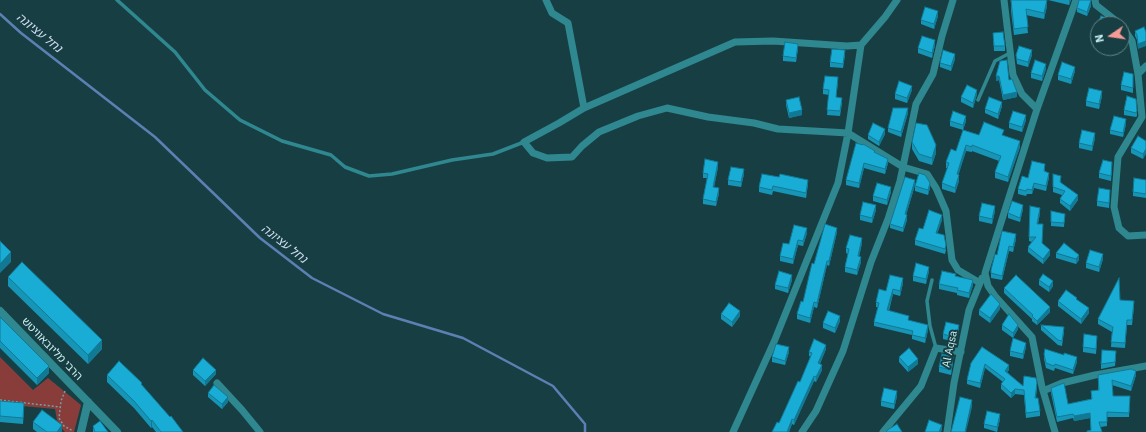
<!DOCTYPE html>
<meta charset="utf-8">
<style>
body{margin:0}
#map{position:relative;width:1146px;height:432px;overflow:hidden;background:#173f43;font-family:"IBM Plex Sans",sans-serif}
canvas{display:block}
.north{position:absolute;left:1090px;top:16px;width:40px;height:40px;box-sizing:border-box;background:#173f43;border:1px solid #5e8488;border-radius:50%;rotate:257deg;font-size:11px;font-weight:700;line-height:16px;text-align:center;color:#c8ecef}
.north::after{content:'';display:block;margin:auto;width:14px;height:18px;background:#f59b97;clip-path:polygon(50% 0,100% 100%,50% 72%,0 100%)}
</style>
<div id="map">
<canvas width="1146" height="432"></canvas>
<div class="north">N</div>
</div>
<script>
const g = document.querySelector('canvas').getContext('2d');
g.lineJoin = 'round';
function fill(path, color) {
  g.fillStyle = color;
  g.fill(path, 'evenodd');
}
function shape(rows) {
  const path = new Path2D();
  for (const r of rows) {
    path.moveTo(r[0], r[1]);
    for (let i = 2; i < r.length; i += 2) path.lineTo(r[i], r[i + 1]);
  }
  return path;
}
function stroke(path, color, width, dash) {
  g.strokeStyle = color;
  g.lineWidth = width;
  g.lineCap = dash ? 'butt' : 'round';
  g.setLineDash(dash || []);
  g.stroke(path);
}
function write(font, color, halo, rows, align = 'center') {
  g.font = font + ' "IBM Plex Sans","Noto Sans Hebrew",sans-serif';
  g.lineWidth = 4;
  g.setLineDash([]);
  g.textBaseline = 'middle';
  g.strokeStyle = halo;
  g.fillStyle = color;
  for (const [text, x, y, turn = 0] of rows) {
    g.save();
    g.translate(x, y);
    g.rotate((+turn || 0) * Math.PI / 180);
    g.textAlign = isNaN(turn) ? turn : align;
    if (halo) g.strokeText(text, 0, 0);
    g.fillText(text, 0, 0);
    g.restore();
  }
}
fill(shape([
 [0,357,33,390,48,378,81,405,74,432,65,432,63,430,57,420,55,409,0,404]
]), '#893d3b');
stroke(shape([
 [0,14,21,33,155,137,260,238,312,278,383,314,463,338,553,386,585,424,585,432]
]), '#5c80b3', 2.5);
stroke(shape([
 [65,391,61,401,59,418,64,426,73,431],
 [0,400,60,407]
]), '#789ea1', 1.5, [2, 2]);
stroke(shape([
 [117,0,175,52,205,90,240,120,282,141,331,155,345,167,369,176,392,174,452,160,493,154,524,142],
 [978,100,995,61,1010,53],
 [932,280,927,301,930,326,936,348]
]), '#2f8890', 3.5);
stroke(shape([
 [546,0,552,13,568,23,584,108],
 [897,0,885,17,861,45,847,46,773,41,735,42,584,108,559,123,524,142,533,153,547,158,572,157,582,146,599,132,638,116,667,108,708,117,754,123,778,129,848,133,903,167,927,174,936,188,946,211,952,260,958,270,980,283],
 [1004,0,1013,75,1022,94,1037,109],
 [1095,0,1096,5,1120,24],
 [1122,26,1132,41,1138,74,1142,117,1118,157,1114,207,1119,228,1128,236,1146,235],
 [1138,74,1146,66],
 [217,383,242,410,260,432],
 [1043,391,1062,383,1095,375,1146,366],
 [733,432,774,342,838,183,848,133,861,45],
 [802,432,816,411,843,351,871,262,888,219,900,181,916,104,933,74,942,36,953,0],
 [883,432,921,386,936,348,961,352],
 [947,432,954,383,969,310,982,278],
 [1055,432,1042,387,1032,337,995,296,988,286,985,273,1037,109,1076,0]
]), '#2f8890', 7);
stroke(shape([
 [0,311,117,432],
 [81,432,88,402]
]), '#2f8890', 8);
fill(shape([
 [1011,0,1047,6,1044,19,1026,15,1028,33,1014,35,1011,11],
 [1048,0,1071,0,1069,5],
 [1091,6,1087,16,1077,12,1077,8],
 [938,16,934,29,921,24,921,20],
 [1101,16,1113,21,1113,24,1098,24,1098,34,1096,34,1096,29],
 [1144,27,1138,49,1137,40,1135,36,1135,31],
 [993,33,1005,46,1005,51,994,51],
 [935,45,932,58,918,53,918,48],
 [798,49,796,62,783,61,783,56],
 [845,55,843,68,830,67,830,62],
 [1016,55,1032,55,1028,67,1017,64],
 [955,59,951,71,940,67,940,63],
 [1000,61,1009,80,1017,97,1003,100,999,80,996,81],
 [1046,69,1042,81,1031,78,1031,73],
 [1075,71,1071,84,1058,80,1058,75],
 [1133,74,1133,93,1121,90,1121,85],
 [838,82,836,97,842,103,840,116,827,115,829,95,823,94,823,89],
 [912,90,907,103,895,99,895,94],
 [977,94,973,108,961,102,961,97],
 [1102,96,1099,109,1086,106,1086,101],
 [1136,99,1137,116,1136,117,1124,115,1124,110],
 [786,100,802,115,789,118,786,105],
 [1002,106,998,119,985,113,985,109],
 [908,113,901,137,888,132,888,128],
 [1026,120,1022,132,1009,128,1009,123],
 [950,121,966,121,963,130,979,135,1004,136,1020,147,1008,182,995,178,995,172,999,161,972,151,972,152,966,151,958,175,959,181,955,193,942,189,942,183,948,168,946,168,946,162,956,151,963,130,950,126],
 [1126,124,1123,137,1110,134,1110,130],
 [885,134,879,146,868,139,868,135],
 [1095,138,1092,151,1079,148,1079,143],
 [1146,141,1143,159,1131,153,1131,148],
 [912,142,936,153,932,165,919,161,912,149],
 [875,152,888,163,885,174,864,168,859,188,846,185,846,180],
 [718,167,714,187,719,193,716,206,703,204,703,199,707,178,703,178,703,173],
 [1112,167,1111,181,1099,178,1099,173],
 [1045,169,1045,171,1049,177,1046,191,1034,188,1032,194,1027,194,1026,196,1018,194,1018,189,1028,178],
 [744,174,741,187,728,185,728,180],
 [762,174,808,184,806,198,773,191,772,195,759,192,759,187],
 [1061,180,1061,183,1078,200,1070,211,1060,203,1060,199,1062,195,1053,192,1053,187],
 [1146,180,1146,198,1133,196,1133,192],
 [915,185,906,215,907,220,903,232,890,228,890,224],
 [915,186,930,188,928,195,915,191],
 [891,192,887,205,873,201,873,196],
 [1110,194,1109,208,1097,206,1097,201],
 [1023,209,1020,222,1008,218,1008,213],
 [876,210,872,223,860,220,860,215],
 [995,211,992,224,979,221,979,216],
 [1051,211,1065,214,1064,227,1051,226],
 [1040,213,1038,224,1042,243,1050,255,1043,264,1028,252,1028,247,1032,242,1029,241,1029,237],
 [942,220,937,233,946,250,945,254,915,245,915,240],
 [837,232,829,266,827,265,817,308,814,307,810,323,797,319,797,314,803,302,814,264],
 [807,233,803,246,798,245,793,264,780,261,780,256,789,244],
 [1016,239,1013,252,1009,251,1002,280,991,278,991,270,997,255],
 [862,243,859,257,861,262,857,275,845,272,845,267,848,254,846,253,846,248],
 [1056,253,1079,260,1076,264,1056,258],
 [1103,259,1099,272,1086,268,1086,263],
 [929,271,926,284,913,281,913,276],
 [956,276,973,285,969,298,957,295,957,293,939,289,939,284],
 [8,277,102,349,88,364,8,286],
 [792,280,788,293,775,289,775,285],
 [1039,280,1053,286,1049,292,1039,285],
 [903,283,900,296,893,294,889,311,928,330,925,343,912,339,912,335,874,326,874,322,878,307,876,307,876,302,886,291],
 [1004,288,1050,312,1037,325,1032,321,1032,319,1004,293],
 [1077,300,1089,313,1081,324,1058,306,1058,301],
 [1120,300,1134,306,1132,325,1127,325,1125,348,1111,347,1112,332,1098,324,1098,319],
 [1000,309,990,323,979,315,979,310],
 [721,314,740,316,732,327,721,319],
 [0,317,49,373,37,385,0,348],
 [840,321,835,333,823,328,823,323],
 [1002,325,1018,329,1013,338,1002,330],
 [1041,325,1064,332,1062,346,1058,345,1041,330],
 [959,330,956,342,943,339,943,334],
 [1097,340,1096,354,1083,352,1083,347],
 [982,347,1009,370,1007,372,1023,386,1037,387,1036,398,1040,411,1040,416,1026,418,1024,395,1015,394,1011,398,1001,389,1001,384,1003,382,985,368,980,388,967,384,967,380],
 [1026,347,1023,359,1010,356,1010,351],
 [826,349,820,364,822,370,816,382,814,381,794,425,792,424,789,432,772,432,779,423,800,382,811,357,809,356,809,352],
 [789,352,785,365,772,362,772,357],
 [1044,354,1064,355,1077,362,1073,374,1055,368,1054,371,1046,368,1044,359],
 [1116,356,1115,366,1101,369,1101,364],
 [899,357,918,364,908,372,899,362],
 [953,362,951,375,939,372,939,367],
 [193,370,216,374,205,386,193,375],
 [107,375,142,386,183,432,156,432,152,427,151,428,134,408,107,382],
 [1098,375,1136,375,1131,391,1112,385,1113,396,1130,396,1129,417,1107,417,1107,426,1101,427,1091,430,1090,418,1074,421,1073,418,1057,422,1051,393,1051,388,1068,404,1091,399,1091,391,1098,390],
 [208,393,228,402,222,409,208,397],
 [897,396,894,409,881,406,881,401],
 [0,401,24,409,23,424,0,422],
 [1000,419,997,432,984,428,984,424],
 [33,422,62,432,37,432,33,429],
 [93,426,108,432,93,432]
]), '#1695b7');
fill(shape([
 [1047,0,1047,6,1044,19,1044,13],
 [1069,0,1071,0,1069,5],
 [1091,1,1091,6,1087,16,1087,12],
 [938,11,938,16,934,29,934,24],
 [935,40,935,45,932,58,932,53],
 [1146,41,1146,46,1138,49,1138,44],
 [1032,50,1032,55,1028,67,1028,62],
 [955,54,955,59,951,71,951,66],
 [1046,64,1046,69,1042,81,1042,76],
 [1075,67,1075,71,1071,84,1071,79],
 [996,76,999,76,999,80,996,81],
 [912,86,912,90,907,103,907,98],
 [977,90,977,94,973,108,973,103],
 [1102,91,1102,96,1099,109,1099,104],
 [1017,92,1017,97,1003,100,1003,95],
 [1002,102,1002,106,998,119,998,114],
 [908,108,908,113,901,137,901,132],
 [802,110,802,115,789,118,789,113],
 [1026,115,1026,120,1022,132,1022,127],
 [966,116,966,121,963,130,963,125],
 [1126,119,1126,124,1123,137,1123,133],
 [885,129,885,134,879,146,879,142],
 [1095,133,1095,138,1092,151,1092,146],
 [1020,141,1020,147,1008,182,1008,177],
 [936,145,936,153,932,165,932,158],
 [966,145,966,151,957,180,957,174],
 [1146,149,1146,154,1143,159,1143,154],
 [888,159,888,163,885,174,885,169],
 [718,162,718,167,713,192,713,187],
 [864,163,864,168,859,188,859,183],
 [744,169,744,174,741,187,741,182],
 [1049,173,1049,177,1046,191,1046,186],
 [959,175,959,181,955,193,955,188],
 [808,180,808,184,806,198,806,193],
 [915,180,915,185,905,219,905,214],
 [930,183,930,188,928,195,928,190],
 [1034,183,1034,188,1032,194,1032,190],
 [891,187,891,192,887,205,887,200],
 [719,188,719,193,716,206,716,202],
 [1078,195,1078,200,1070,211,1070,206],
 [876,205,876,210,872,223,872,218],
 [1023,205,1023,209,1020,222,1020,218],
 [995,206,995,211,992,224,992,219],
 [1040,208,1040,213,1037,229,1037,224],
 [907,215,907,220,903,232,903,228],
 [942,215,942,220,936,238,936,233],
 [807,228,807,233,803,246,803,241],
 [837,228,837,232,829,266,829,261],
 [1016,234,1016,239,1013,252,1013,247],
 [862,238,862,243,858,261,858,256],
 [798,240,798,245,793,264,793,259],
 [1009,246,1009,251,1002,280,1002,276],
 [1050,250,1050,255,1043,264,1043,259],
 [11,252,11,262,0,273,0,264],
 [1103,254,1103,259,1099,272,1099,267],
 [1079,255,1079,260,1076,264,1076,259],
 [861,257,861,262,857,275,857,270],
 [827,261,827,265,817,308,817,303],
 [929,267,929,271,926,284,926,279],
 [792,275,792,280,788,293,788,288],
 [903,278,903,283,900,296,900,291],
 [973,280,973,285,969,298,969,293],
 [1053,281,1053,286,1049,292,1049,287],
 [893,289,893,294,887,315,887,310],
 [814,302,814,307,810,323,810,318],
 [1000,304,1000,309,990,323,990,318],
 [1050,307,1050,312,1037,325,1037,321],
 [1089,308,1089,313,1081,324,1081,319],
 [740,311,740,316,732,327,732,322],
 [840,316,840,321,835,333,835,328],
 [928,325,928,330,925,343,925,338],
 [959,325,959,330,956,342,956,338],
 [1018,325,1018,329,1013,338,1013,333],
 [102,340,102,349,88,364,88,355],
 [1026,343,1026,347,1023,359,1023,354],
 [826,345,826,349,818,368,818,363],
 [789,347,789,352,785,365,785,361],
 [953,357,953,362,951,375,951,370],
 [1077,357,1077,362,1073,374,1073,370],
 [918,359,918,364,908,372,908,367],
 [985,364,985,368,980,388,980,383],
 [822,365,822,370,816,382,816,377],
 [1009,365,1009,370,1005,375,1005,371],
 [49,366,49,373,37,385,37,378],
 [216,370,216,374,205,386,205,381],
 [1136,371,1136,375,1131,391,1131,386],
 [814,376,814,381,794,425,794,420],
 [1015,389,1015,394,1011,398,1011,393],
 [897,391,897,396,894,409,894,404],
 [228,397,228,402,222,409,222,404],
 [972,400,972,407,966,432,965,432],
 [1090,413,1090,418,1074,421,1074,416],
 [1000,414,1000,419,997,432,997,427],
 [792,419,792,424,789,432,787,432],
 [152,420,152,427,151,428,151,421],
 [62,425,62,432,57,432],
 [942,425,942,430,941,432,939,432]
]), '#127995');
const building = shape([
 [1011,0,1047,0,1044,13,1026,9,1028,27,1014,29,1011,0],
 [1079,0,1091,0,1087,12,1077,8,1079,0],
 [925,7,938,11,934,24,921,20,925,7],
 [1101,16,1113,21,1112,24,1098,24,1098,30,1096,29,1101,16],
 [1144,27,1146,32,1146,41,1138,44,1137,35,1135,31,1144,27],
 [1003,32,1005,46,994,46,993,33,1003,32],
 [922,36,935,40,932,53,918,48,922,36],
 [785,42,798,44,796,58,783,56,785,42],
 [1019,46,1032,50,1028,62,1017,59,1016,55,1019,46],
 [832,49,845,50,843,64,830,62,832,49],
 [943,50,955,54,951,66,940,63,943,50],
 [1007,60,1009,80,1012,79,1017,92,1003,95,999,76,996,76,1000,61,1007,60],
 [1035,60,1046,64,1042,76,1031,73,1035,60],
 [1062,62,1075,67,1071,79,1058,75,1062,62],
 [1124,72,1133,74,1133,88,1121,85,1124,72],
 [825,76,838,77,836,97,842,98,840,111,827,110,829,90,823,89,825,76],
 [899,81,912,86,907,98,895,94,899,81],
 [967,85,977,90,973,103,961,97,967,85],
 [1089,88,1102,91,1099,104,1086,101,1089,88],
 [1127,96,1136,99,1137,111,1136,113,1124,110,1127,96],
 [799,97,802,110,789,113,786,100,799,97],
 [989,97,1002,102,998,114,985,109,989,97],
 [893,108,908,108,901,132,888,128,893,108],
 [953,111,966,116,963,125,950,121,953,111],
 [1013,111,1026,115,1022,127,1009,123,1013,111],
 [1114,116,1126,119,1123,133,1110,130,1114,116],
 [984,122,1004,130,1002,135,1020,141,1008,177,995,172,1001,156,972,145,972,147,966,145,957,174,959,175,955,188,942,183,949,163,946,162,951,149,956,151,963,130,979,135,984,122],
 [873,123,885,129,879,142,868,135,873,123],
 [916,123,927,125,936,145,932,158,919,154,912,142,916,123],
 [1082,130,1095,133,1092,146,1079,143,1082,130],
 [1138,136,1146,141,1146,149,1143,154,1131,148,1138,136],
 [856,143,863,145,863,144,875,151,874,152,888,159,885,169,864,163,859,183,846,180,856,143],
 [705,159,718,162,713,187,719,188,716,202,703,199,708,174,703,173,705,159],
 [1103,160,1112,162,1111,176,1099,173,1103,160],
 [1032,161,1045,164,1044,171,1049,173,1046,186,1034,183,1032,190,1027,189,1026,191,1018,189,1022,176,1028,178,1032,161],
 [731,167,744,169,741,182,728,180,731,167],
 [919,173,925,175,930,183,928,190,915,186,919,173],
 [762,174,779,177,780,174,808,180,806,193,773,186,772,190,759,187,762,174],
 [1053,174,1061,176,1060,182,1078,195,1070,206,1060,199,1065,191,1053,187,1053,174],
 [905,177,915,180,905,214,907,215,903,228,890,224,905,177],
 [1134,178,1146,180,1146,194,1133,192,1134,178],
 [877,183,891,187,887,200,873,196,877,183],
 [1099,188,1110,190,1109,203,1097,201,1099,188],
 [1012,201,1023,205,1020,218,1008,213,1012,201],
 [863,202,876,205,872,218,860,215,863,202],
 [982,203,995,206,992,219,979,216,982,203],
 [1030,206,1040,208,1037,224,1043,224,1042,243,1050,250,1043,259,1028,247,1036,237,1029,237,1030,206],
 [929,210,942,215,936,233,944,235,946,245,945,249,915,240,919,228,923,229,929,210],
 [1051,211,1065,214,1064,223,1051,222,1051,211],
 [825,224,837,228,829,261,827,261,817,303,814,302,810,318,797,314,801,301,803,302,812,263,814,264,825,224],
 [794,225,807,228,803,241,798,240,793,259,780,256,783,243,789,244,794,225],
 [1002,231,1016,234,1013,247,1009,246,1002,276,991,273,991,270,995,254,997,255,1002,231],
 [850,235,862,238,858,256,861,257,857,270,845,267,849,249,846,248,850,235],
 [0,241,11,252,0,264,0,241],
 [1064,243,1079,255,1076,259,1056,253,1064,243],
 [1090,250,1103,254,1099,267,1086,263,1090,250],
 [22,262,102,340,88,355,8,277,22,262],
 [916,263,929,267,926,279,913,276,916,263],
 [779,271,792,275,788,288,775,285,779,271],
 [942,271,956,274,955,276,973,280,969,293,957,290,958,288,939,284,942,271],
 [1043,274,1053,281,1049,287,1039,280,1043,274],
 [890,275,903,278,900,291,893,289,887,310,909,316,908,320,928,325,925,338,912,335,913,331,874,322,879,303,876,302,879,289,886,291,890,275],
 [1016,275,1050,307,1037,321,1032,316,1033,315,1004,288,1016,275],
 [1119,278,1120,300,1134,301,1132,320,1127,320,1125,343,1111,342,1113,327,1098,319,1119,278],
 [1066,290,1077,298,1076,299,1089,308,1081,319,1058,301,1066,290],
 [991,294,1000,304,990,318,979,310,991,294],
 [729,303,740,311,732,322,721,314,729,303],
 [828,311,840,316,835,328,823,323,828,311],
 [1009,314,1018,325,1013,333,1002,325,1009,314],
 [0,317,49,366,37,378,0,341,0,317],
 [946,322,959,325,956,338,943,334,946,322],
 [1041,325,1064,327,1062,341,1058,340,1041,325],
 [1084,334,1097,336,1096,349,1083,347,1084,334],
 [1013,338,1026,343,1023,354,1010,351,1013,338],
 [814,339,826,345,818,363,822,365,816,377,814,376,794,420,792,419,787,432,772,432,777,422,779,423,798,381,800,382,812,353,809,352,814,339],
 [776,344,789,347,785,361,772,357,776,344],
 [982,347,1009,365,1005,371,1023,386,1024,376,1036,378,1037,383,1035,398,1038,398,1040,411,1026,413,1024,390,1015,389,1011,393,1001,384,1005,379,985,364,980,383,967,380,971,363,982,347],
 [909,348,918,359,908,367,899,357,909,348],
 [1045,349,1064,355,1064,353,1077,357,1073,370,1055,364,1054,366,1046,363,1044,354,1045,349],
 [1102,350,1116,351,1115,362,1101,364,1102,350],
 [942,354,953,357,951,370,939,367,942,354],
 [203,358,216,370,205,381,193,370,203,358],
 [119,361,142,383,141,384,170,417,171,416,183,432,161,432,152,420,151,421,134,401,107,375,119,361],
 [1131,369,1136,371,1131,386,1112,380,1113,396,1130,396,1129,413,1107,412,1107,422,1099,422,1102,432,1087,432,1087,431,1091,430,1090,413,1074,416,1073,414,1057,417,1051,388,1064,383,1068,404,1092,399,1091,391,1099,390,1098,375,1131,369],
 [214,385,228,397,222,404,208,393,214,385],
 [884,388,897,391,894,404,881,401,884,388],
 [960,397,972,400,965,432,951,432,960,397],
 [0,401,24,403,23,418,0,416,0,401],
 [42,410,62,425,57,432,47,432,33,422,42,410],
 [987,411,1000,414,997,427,984,424,987,411],
 [929,420,942,425,939,432,925,432,929,420],
 [100,421,108,432,95,432,93,426,100,421],
 [897,424,902,432,887,432,886,431,897,424]
]);
fill(building, '#19add5');
stroke(building, '#127995', 1);
write('11px', '#c8ecef', '#173f43', [
 ["הרבי מליובאוויטש",52,349,46],
 ["Al Aqsa",950,349,-78]
]);
write('italic 12px', '#d2ddf2', '#173f43', [
 ["נחל עציונה",39,33,39],
 ["נחל עציונה",284,244,38]
]);
</script>
